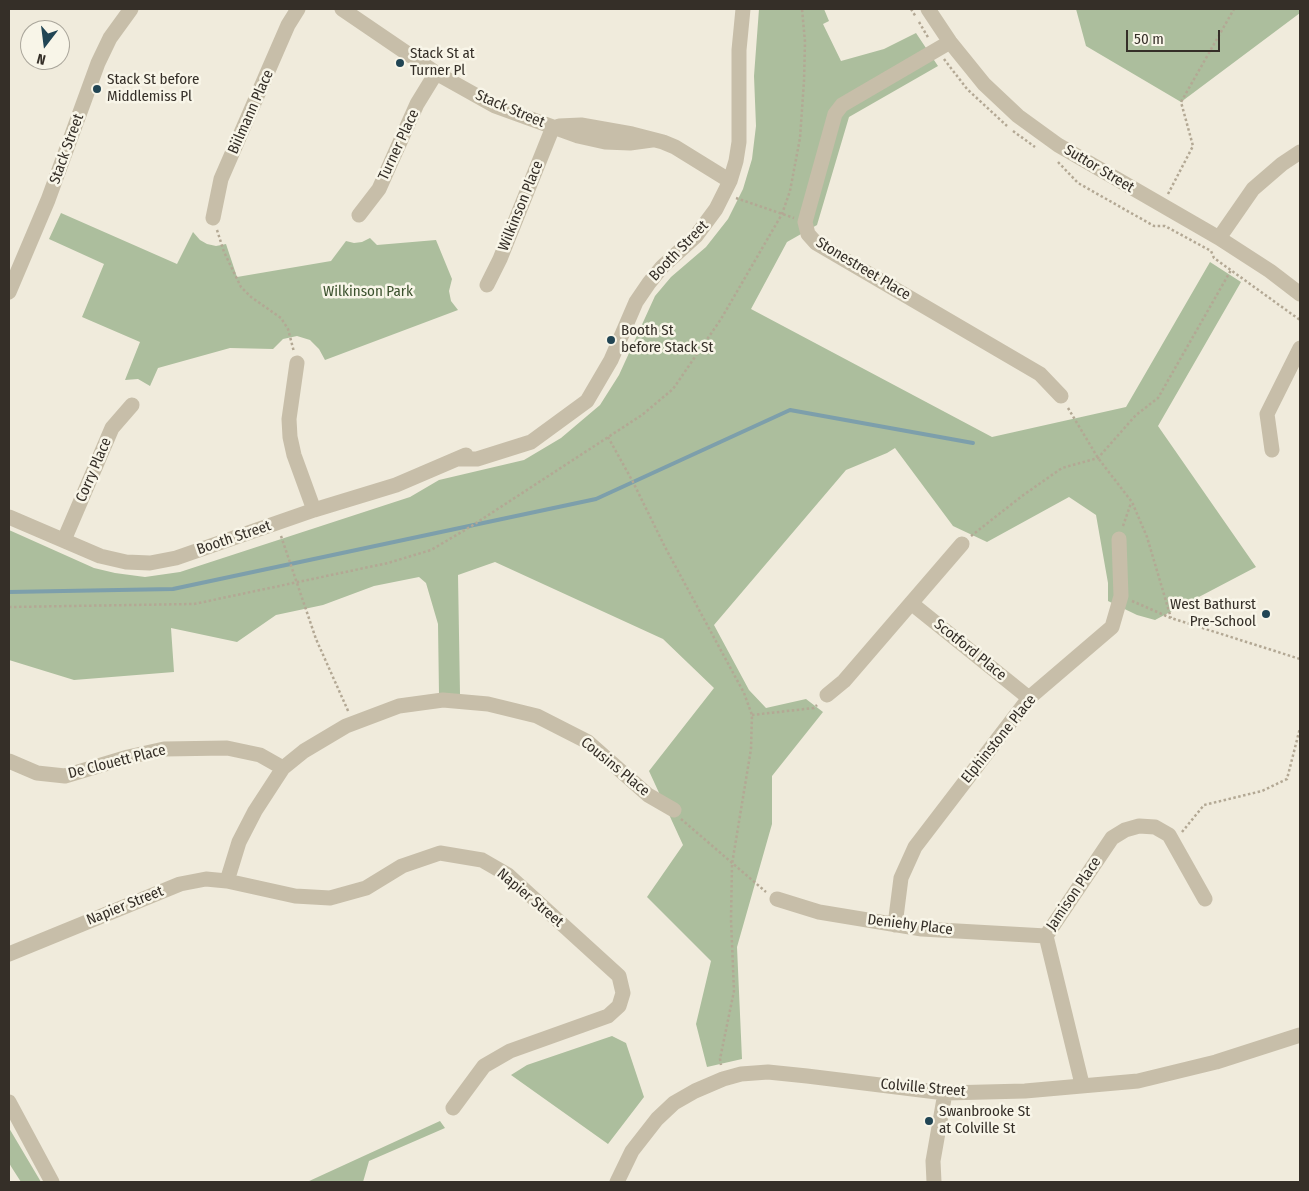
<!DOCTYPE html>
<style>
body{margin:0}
#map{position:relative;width:1309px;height:1191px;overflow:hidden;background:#f0ebdc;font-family:"Fira Sans Condensed",sans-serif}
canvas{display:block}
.frame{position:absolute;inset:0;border:10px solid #352f28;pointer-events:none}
.north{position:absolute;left:20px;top:20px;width:50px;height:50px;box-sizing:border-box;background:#f8f5e8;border:1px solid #aaa69b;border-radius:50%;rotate:195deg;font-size:14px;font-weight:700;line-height:20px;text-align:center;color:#352f28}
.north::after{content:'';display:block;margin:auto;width:18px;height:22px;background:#214554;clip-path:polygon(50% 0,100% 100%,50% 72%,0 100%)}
.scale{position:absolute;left:1126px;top:30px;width:94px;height:22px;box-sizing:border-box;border:2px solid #352f28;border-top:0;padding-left:6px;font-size:15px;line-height:18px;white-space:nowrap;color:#352f28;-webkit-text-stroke:4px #f8f5e8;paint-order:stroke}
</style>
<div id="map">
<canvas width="1309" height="1191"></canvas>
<div class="frame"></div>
<div class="north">N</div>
<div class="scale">50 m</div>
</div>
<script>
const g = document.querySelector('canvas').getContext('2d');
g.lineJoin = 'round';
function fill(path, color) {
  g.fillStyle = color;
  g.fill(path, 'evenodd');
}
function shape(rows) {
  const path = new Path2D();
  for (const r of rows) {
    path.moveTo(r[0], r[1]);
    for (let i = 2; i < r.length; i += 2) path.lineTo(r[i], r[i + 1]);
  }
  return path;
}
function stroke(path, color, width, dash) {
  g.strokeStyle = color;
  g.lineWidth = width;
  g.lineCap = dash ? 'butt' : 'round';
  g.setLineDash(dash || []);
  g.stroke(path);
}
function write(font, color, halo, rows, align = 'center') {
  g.font = font + ' "Fira Sans Condensed",sans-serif';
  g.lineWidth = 5;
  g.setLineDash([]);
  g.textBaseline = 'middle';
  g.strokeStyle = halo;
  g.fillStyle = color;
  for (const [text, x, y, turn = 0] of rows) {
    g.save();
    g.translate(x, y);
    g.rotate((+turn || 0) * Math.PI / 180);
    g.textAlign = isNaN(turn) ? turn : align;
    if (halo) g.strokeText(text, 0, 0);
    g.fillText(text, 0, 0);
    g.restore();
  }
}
fill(shape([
 [759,9,824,9,829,21,823,24,841,61,884,49,916,33,938,66,849,117,817,225,787,242,751,309,992,437,1126,407,1210,262,1241,282,1158,426,1256,567,1155,620,1137,615,1108,601,1108,583,1096,515,1069,497,987,542,953,526,895,448,887,453,846,470,714,625,749,690,766,708,806,699,823,712,772,776,772,824,737,947,742,1059,707,1067,696,1024,711,961,647,897,683,845,649,771,714,688,663,639,495,562,458,575,460,694,439,694,438,624,426,583,419,577,374,586,323,605,276,615,237,642,171,628,174,672,74,680,9,660,9,530,94,568,115,573,145,577,180,572,410,497,439,480,524,460,561,438,600,405,619,375,655,296,671,277,706,247,728,219,743,189,752,159,756,126,754,76],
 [1076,9,1300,9,1300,13,1181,102,1086,46],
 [61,213,177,264,193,232,200,240,207,244,216,246,226,244,237,277,331,261,346,241,354,243,362,242,370,238,377,245,436,240,452,279,449,291,451,301,458,310,325,360,319,349,310,340,297,336,283,339,273,349,230,348,158,368,150,386,138,379,125,380,140,342,82,317,104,264,49,239],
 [612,1036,626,1043,644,1097,608,1144,511,1075,527,1065],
 [440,1121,445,1128,369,1161,363,1182,307,1182],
 [9,1128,41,1182,21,1182,12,1168,9,1163]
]), '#acbe9d');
stroke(shape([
 [9,592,173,589,596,499,790,410,973,443]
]), '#7d9fab', 4);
stroke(shape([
 [911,9,916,17],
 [919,22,929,39],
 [944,59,967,89,1007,126],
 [1013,131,1035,147],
 [1058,162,1078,183,1154,226,1165,226,1211,251,1214,258,1300,320],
 [1168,194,1193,146,1181,102,1234,9],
 [736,198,794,218],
 [217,230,224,252,241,287,251,297,281,318,288,329,294,352],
 [1068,408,1098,458,1132,502,1147,537,1171,618],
 [608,437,633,482,665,547,744,693,752,715,751,749,732,864,731,920,734,991,720,1059,721,1065],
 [1123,526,1131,503],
 [281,536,316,639,349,713],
 [971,536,1022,496,1062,468,1098,458,1136,415,1158,398,1231,270],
 [1132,601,1171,618,1300,659],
 [9,607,194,604,388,563,431,550,470,527,642,415,673,389,721,319,782,214,790,191,800,138,804,81,805,42,802,9],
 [752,715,814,708,817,705],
 [681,819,766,892],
 [1182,832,1204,805,1262,791,1287,779,1300,728]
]), '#b3a894', 2.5, [2.5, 2.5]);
stroke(shape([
 [342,9,436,73,495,106,578,136,605,142,630,143,652,140],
 [928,9,950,42,984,84,1018,116,1058,145,1219,238,1270,271,1300,294],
 [950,42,842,105,835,114,805,222,808,234,816,243,1040,374,1061,396],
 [559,126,581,125,632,134,663,142,675,147,730,181],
 [359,215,379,189,417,104,436,73],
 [213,218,221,179,288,25,298,9],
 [1219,238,1253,189,1282,164,1300,152],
 [487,285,500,259,553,127],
 [9,292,48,200,98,63,110,38,131,9],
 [297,363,289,419,290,437,294,455,314,510],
 [1272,450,1267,414,1300,348],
 [458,459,477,459,531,442,587,401,611,360,636,302,649,283,662,267,696,236,716,209,730,181,736,161,739,142,739,50,743,9],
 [9,517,100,556,126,562,150,563,176,558,314,510,396,485,466,455],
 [64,540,112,428,132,405],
 [911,603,1029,698],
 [827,695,844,681,962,544],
 [9,761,37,773,65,776,128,757,164,749,227,748,260,755,283,768],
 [227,881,239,842,255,811,283,768,304,751,346,726,399,706,443,700,488,704,537,716,588,742,648,795,674,810],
 [777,899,819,912,922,929,1046,936],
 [895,925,901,878,915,847,1029,698,1112,627,1121,596,1119,539],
 [9,954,180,884,206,879,227,881,295,896,330,898,366,888,402,866,440,853,482,860,508,875,619,976,623,993,619,1006,608,1016,510,1051,484,1066,453,1108],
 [1082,1084,1046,936,1112,838,1125,830,1139,826,1155,827,1169,835,1205,899],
 [9,1102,52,1182],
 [617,1182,632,1151,657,1119,674,1103,695,1091,723,1079,741,1074,768,1072,807,1076,945,1093,1025,1091,1138,1081,1216,1062,1300,1035],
 [934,1182,933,1161,945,1093]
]), '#c7bea9', 15);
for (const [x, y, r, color] of [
 [400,63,5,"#214554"],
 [97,89,5,"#214554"],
 [611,340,5,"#214554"],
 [1266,614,5,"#214554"],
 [929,1121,5,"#214554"]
]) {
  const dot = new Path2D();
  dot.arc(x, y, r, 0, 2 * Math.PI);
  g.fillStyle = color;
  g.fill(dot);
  stroke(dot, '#f8f5e8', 2);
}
write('15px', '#352f28', '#f8f5e8', [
 ["Stack St at",410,54],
 ["Turner Pl",410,71],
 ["Stack St before",107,80],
 ["Middlemiss Pl",107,97],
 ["Booth St",621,331],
 ["before Stack St",621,348],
 ["West Bathurst",1256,605,"right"],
 ["Pre-School",1256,622,"right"],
 ["Swanbrooke St",939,1112],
 ["at Colville St",939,1129]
], 'left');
write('15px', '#352f28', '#f8f5e8', [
 ["Stack Street",510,109,23],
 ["Biilmann Place",251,112,-66],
 ["Turner Place",399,145,-65],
 ["Stack Street",67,149,-70],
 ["Suttor Street",1099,169,31],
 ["Wilkinson Place",521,206,-68],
 ["Booth Street",679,251,-46],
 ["Stonestreet Place",863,269,31],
 ["Corry Place",94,470,-67],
 ["Booth Street",234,538,-19],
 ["Scotford Place",970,650,39],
 ["Elphinstone Place",999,739,-51],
 ["De Clouett Place",117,762,-14],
 ["Cousins Place",615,767,39],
 ["Jamison Place",1074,894,-56],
 ["Napier Street",530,898,40],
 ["Napier Street",125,906,-22],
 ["Deniehy Place",910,925,7],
 ["Colville Street",923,1088,5]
]);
write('15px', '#3c522e', '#f8f5e8', [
 ["Wilkinson Park",368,292]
]);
</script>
